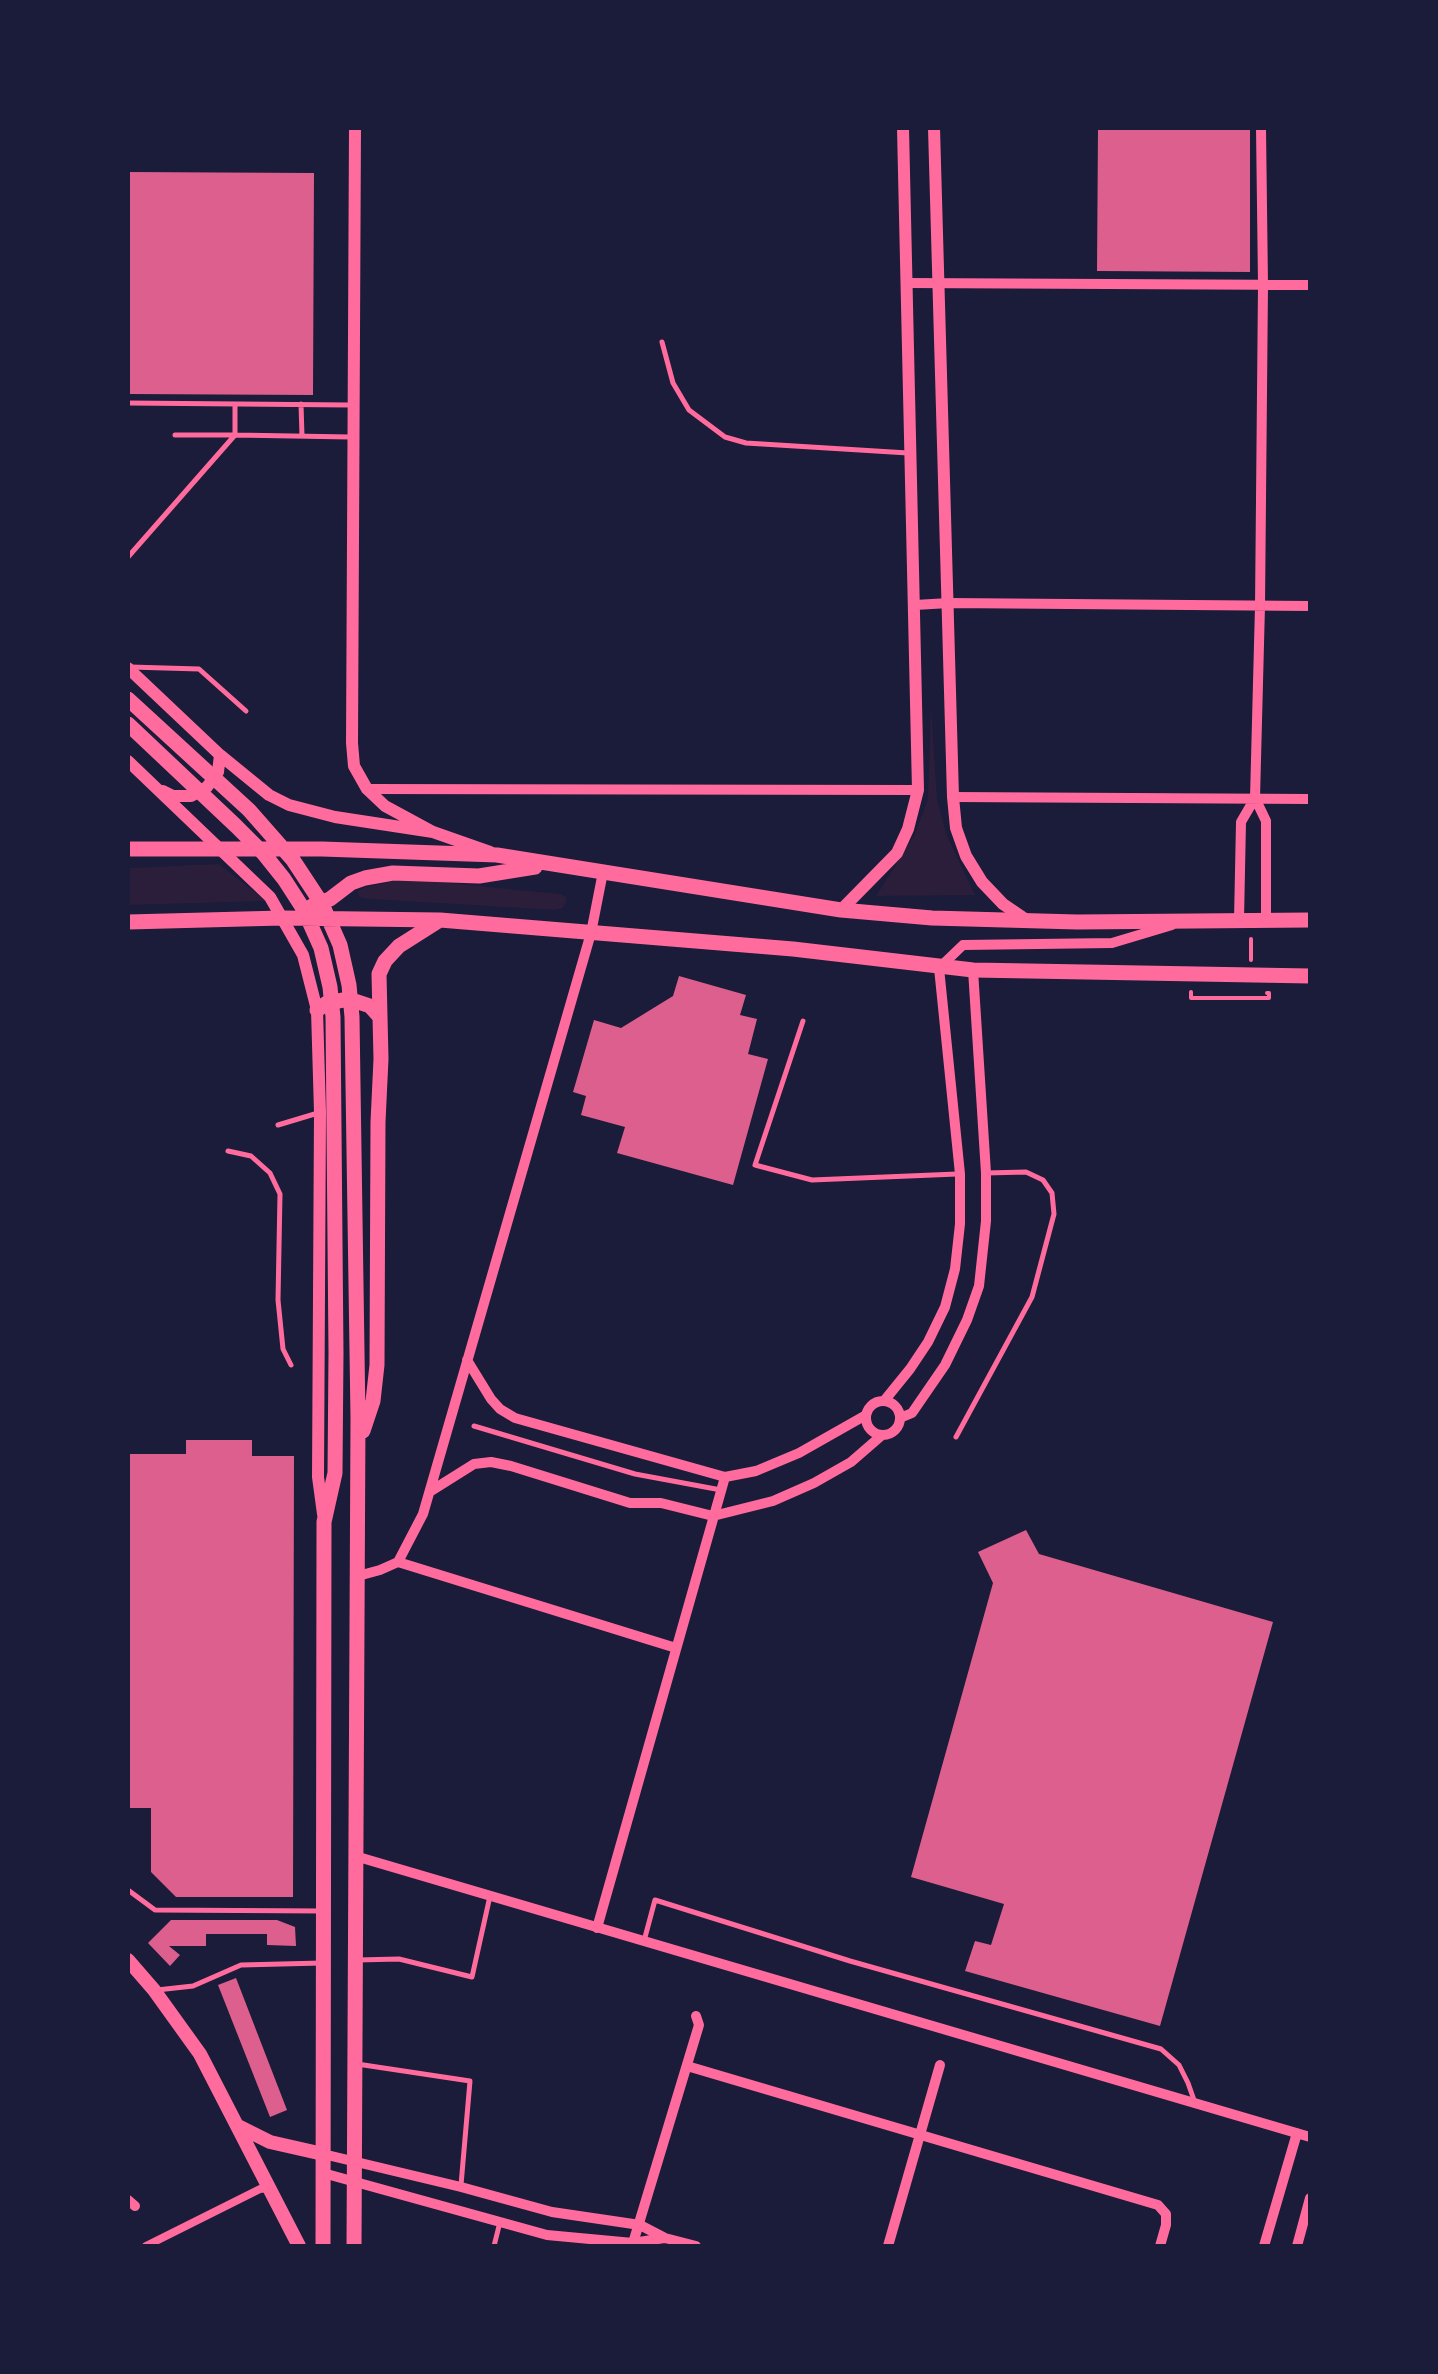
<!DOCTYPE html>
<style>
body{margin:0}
#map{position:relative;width:1438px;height:2374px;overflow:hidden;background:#1b1b3a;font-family:Poppins,sans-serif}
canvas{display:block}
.frame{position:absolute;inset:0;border:130px solid #1b1b3a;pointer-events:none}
</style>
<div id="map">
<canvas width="1438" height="2374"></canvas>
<div class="frame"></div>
</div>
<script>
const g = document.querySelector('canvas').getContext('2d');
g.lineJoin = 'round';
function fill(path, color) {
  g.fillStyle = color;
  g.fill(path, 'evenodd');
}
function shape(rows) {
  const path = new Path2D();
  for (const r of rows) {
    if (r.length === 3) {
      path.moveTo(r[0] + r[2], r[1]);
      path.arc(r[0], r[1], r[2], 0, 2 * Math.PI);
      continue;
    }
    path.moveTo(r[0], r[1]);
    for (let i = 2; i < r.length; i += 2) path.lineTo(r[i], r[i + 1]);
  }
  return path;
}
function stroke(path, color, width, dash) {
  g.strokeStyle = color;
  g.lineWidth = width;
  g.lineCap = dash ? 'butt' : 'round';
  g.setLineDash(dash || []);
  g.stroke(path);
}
fill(shape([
 [931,705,937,799,947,836,975,895,876,896,914,836,928,799],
 [219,864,266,901,128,905,128,868],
 [406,879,560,894,566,897,566,902,563,908,555,910,371,899,361,898,358,894,358,891,365,887]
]), '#2a1e3b');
fill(shape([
 [1098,128,1250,128,1250,272,1097,271],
 [128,172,314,173,313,395,128,394],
 [679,976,746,995,740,1015,757,1019,748,1054,768,1059,733,1185,617,1153,625,1127,581,1115,586,1096,573,1092,594,1020,621,1028,673,996],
 [186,1440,252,1440,252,1456,294,1456,293,1897,176,1897,151,1872,151,1808,128,1808,128,1454,186,1454],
 [1026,1530,1039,1554,1273,1622,1160,2026,965,1971,975,1941,991,1945,1004,1904,911,1877,993,1583,978,1552],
 [171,1920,277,1920,295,1927,296,1946,267,1945,267,1934,206,1934,206,1946,169,1946,180,1955,170,1966,148,1943],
 [236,1978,287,2110,270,2117,218,1985]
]), '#dd5f8e');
stroke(shape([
 [1251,960,1251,939],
 [1191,992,1191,998,1269,998,1269,993,1267,993]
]), '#ff6b9d', 4);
stroke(shape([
 [662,342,673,383,689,410,725,437,746,443,908,453],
 [128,403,349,405],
 [301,404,302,436],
 [175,435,235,435,235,404],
 [128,557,235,435,350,437],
 [130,667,199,669,246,711],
 [803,1021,755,1165,812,1180,957,1174],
 [278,1125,318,1113],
 [228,1151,251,1156,270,1173,280,1194,278,1300,283,1349,291,1365],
 [474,1426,635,1474,721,1490],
 [956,1437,1032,1297,1054,1214,1052,1193,1043,1180,1026,1172,986,1173],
 [128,1890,155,1910,322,1911],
 [644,1941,655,1900,850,1961,1161,2049,1179,2065,1188,2083,1194,2100],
 [357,1960,399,1959,472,1977,490,1896],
 [157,1990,193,1986,241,1965,322,1963],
 [357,2064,470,2081,461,2185],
 [494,2246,500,2222]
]), '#ff6b9d', 5);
stroke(shape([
 [146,2246,260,2189,268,2188]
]), '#ff6b9d', 8);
stroke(shape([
 [1261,128,1263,285,1260,606,1255,798,1266,821,1266,920],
 [907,283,1310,285],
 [915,605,949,603,1310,606],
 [367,789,918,790],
 [953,797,1310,799],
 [1239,920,1241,822,1255,798],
 [467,1360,491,1399,500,1409,515,1418,725,1477,756,1471,799,1453,866,1415],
 [883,1418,17],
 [884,1401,910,1369,928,1342,945,1307,955,1269,960,1224,960,1174,939,968,963,945,1112,943,1172,925],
 [900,1418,912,1413,945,1365,967,1320,979,1286,986,1221,986,1173,973,970],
 [431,1491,474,1464,491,1462,511,1466,630,1503,661,1503,713,1516,773,1501,814,1483,851,1462,881,1436],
 [398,1562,423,1514,591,933,603,872],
 [358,1576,380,1570,398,1562,676,1648],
 [355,1856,1310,2137],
 [597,1928,725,1477],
 [687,2066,1158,2205,1166,2214,1166,2225,1160,2246],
 [323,2154,461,2187,552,2212,640,2225,665,2238,696,2246],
 [323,2173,547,2235,633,2243,664,2238],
 [128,2200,135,2206],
 [633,2243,699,2025,696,2016],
 [888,2246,940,2065],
 [1264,2246,1297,2133],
 [1297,2246,1310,2198]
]), '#ff6b9d', 10);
stroke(shape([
 [355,128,352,743,354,766,367,789,385,806,433,832],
 [934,128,953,797,956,828,966,856,982,882,1003,904,1028,921],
 [128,668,220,755,269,795,289,805,335,817,433,832,490,852],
 [128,761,270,897,303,955,317,1010,320,1112,318,1477,323,1514],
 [163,791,173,796,191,796,207,787,218,772,220,755],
 [841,910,897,853,908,829,918,790,903,128]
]), '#ff6b9d', 12);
stroke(shape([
 [128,1960,154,1990,200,2054,299,2246],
 [238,2126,270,2142,323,2154]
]), '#ff6b9d', 14);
stroke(shape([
 [128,699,249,810,293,860,322,904,340,945,349,985,352,1017,358,1418,354,2246],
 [128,724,236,826,264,854,284,879,304,910,321,948,330,987,333,1017,336,1353,335,1473,324,1522,323,2246],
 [128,849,322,849,497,855,841,910,932,918,1077,922,1310,920],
 [312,906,330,899,351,883,365,878,393,873,479,876,535,867],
 [128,922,282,918,440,920,793,949,973,970,1310,976],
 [317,1010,327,1003,349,999,370,1006,379,1016],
 [363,1431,373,1401,377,1365,378,1122,381,1059,379,974,385,961,399,946,440,920]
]), '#ff6b9d', 15);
</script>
